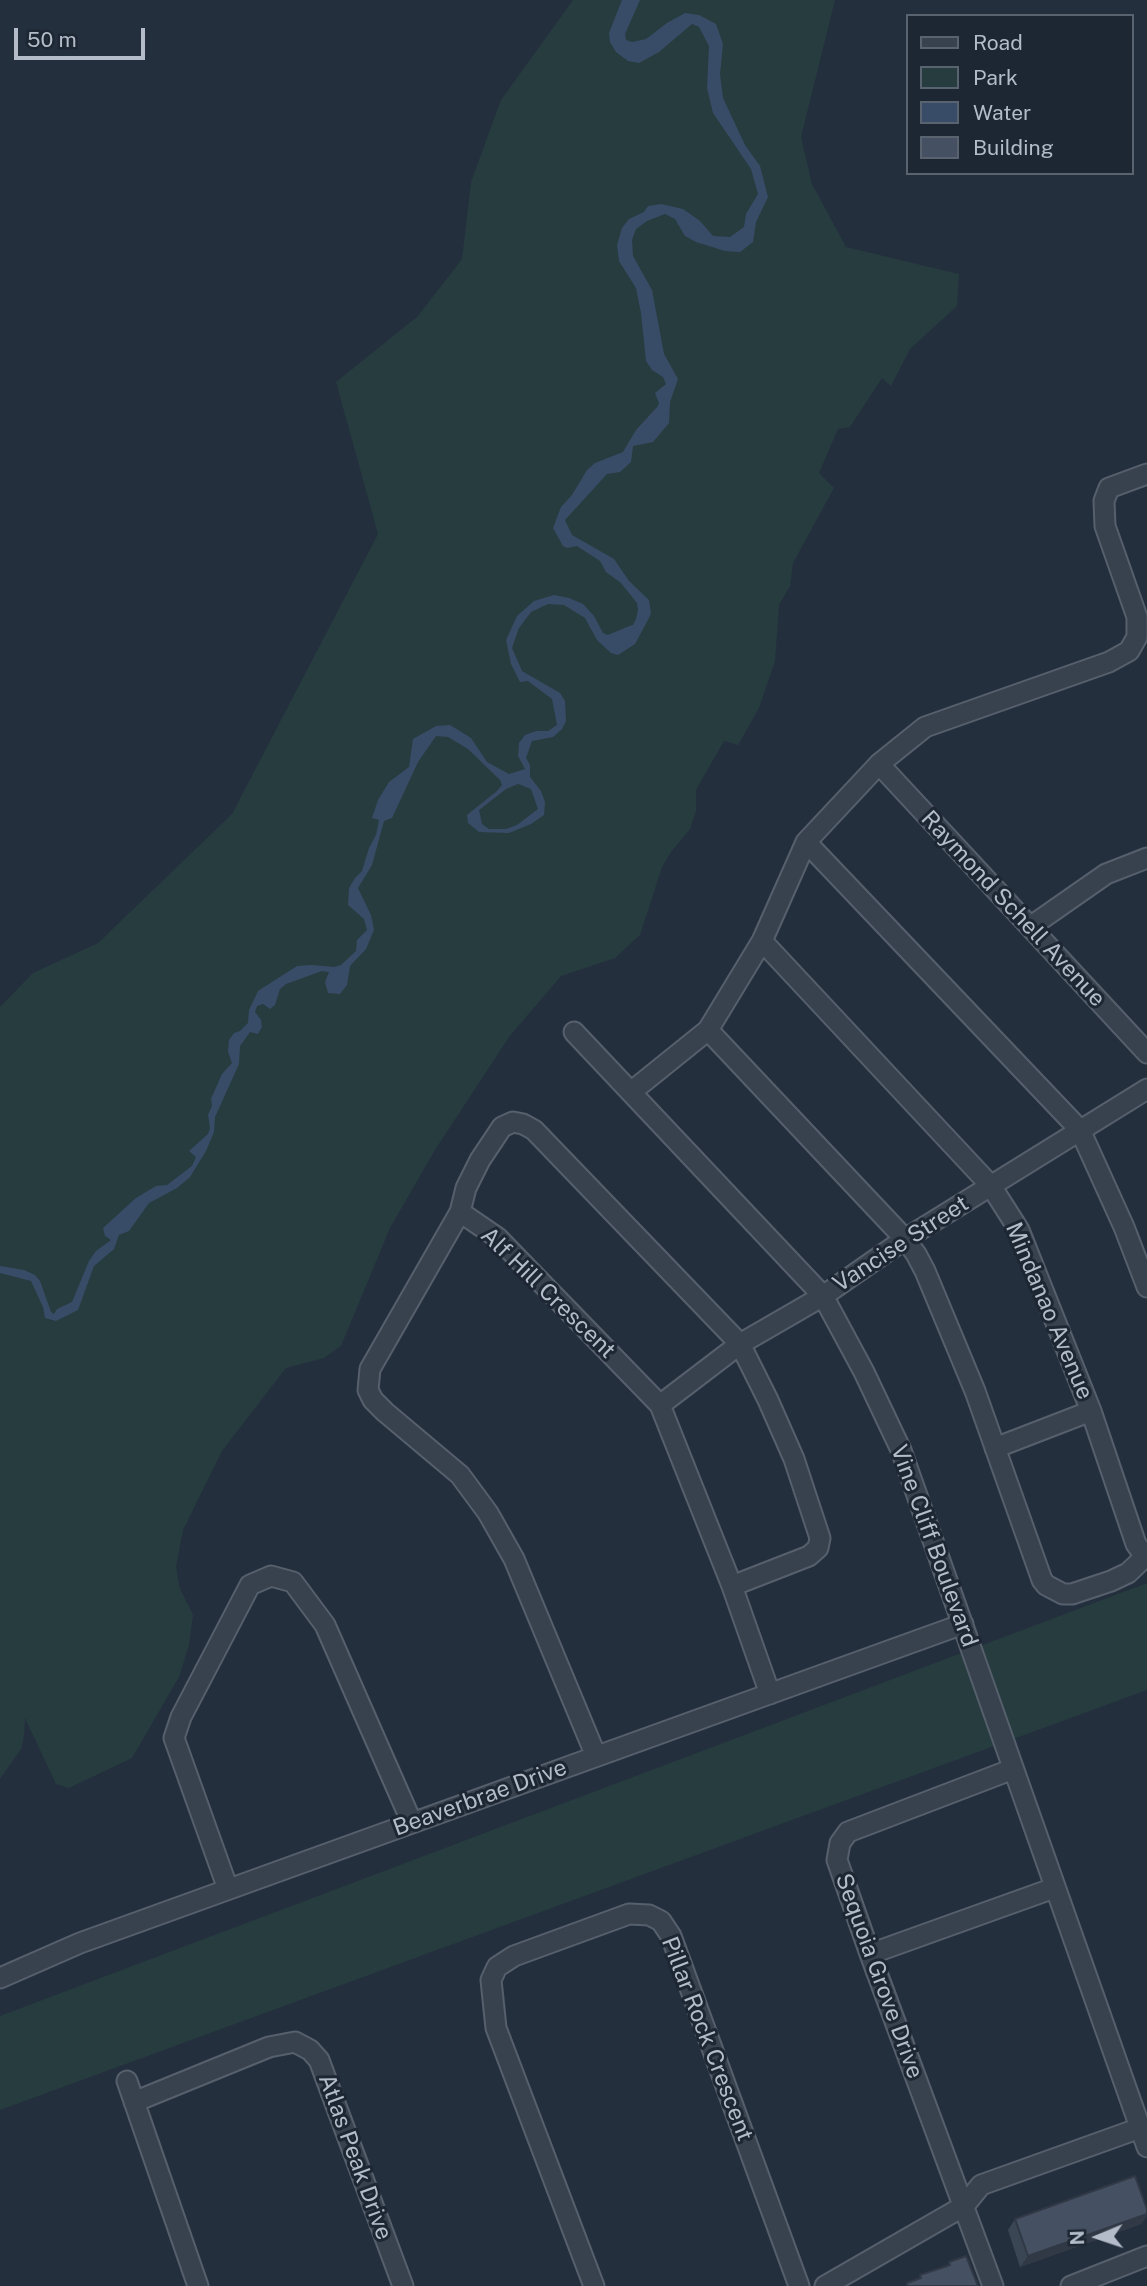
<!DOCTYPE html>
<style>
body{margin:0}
#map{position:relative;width:1147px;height:2286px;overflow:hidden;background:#242f3e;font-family:"Public Sans",sans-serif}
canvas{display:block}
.legend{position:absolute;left:906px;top:14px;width:228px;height:161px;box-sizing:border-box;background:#1d2633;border:2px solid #59626f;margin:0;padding:9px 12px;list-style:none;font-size:21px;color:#b4bcc9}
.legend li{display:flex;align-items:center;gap:14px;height:35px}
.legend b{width:35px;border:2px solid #59626f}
.north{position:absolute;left:1063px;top:2202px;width:70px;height:70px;-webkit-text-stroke:5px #1d2633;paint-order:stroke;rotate:268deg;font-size:19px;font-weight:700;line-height:28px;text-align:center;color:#b4bcc9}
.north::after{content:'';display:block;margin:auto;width:24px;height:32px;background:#b4bcc9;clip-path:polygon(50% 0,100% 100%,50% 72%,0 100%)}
.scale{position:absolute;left:14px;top:28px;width:131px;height:32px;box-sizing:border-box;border:4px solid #b4bcc9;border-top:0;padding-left:9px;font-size:21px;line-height:24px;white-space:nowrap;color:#b4bcc9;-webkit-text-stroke:5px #1d2633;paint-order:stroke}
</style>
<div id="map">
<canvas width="1147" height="2286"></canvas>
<ul class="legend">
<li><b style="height:9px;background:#38414e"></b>Road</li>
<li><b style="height:19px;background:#263c3f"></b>Park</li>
<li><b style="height:19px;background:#394c67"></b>Water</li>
<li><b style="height:19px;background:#455162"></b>Building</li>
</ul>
<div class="north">N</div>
<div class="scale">50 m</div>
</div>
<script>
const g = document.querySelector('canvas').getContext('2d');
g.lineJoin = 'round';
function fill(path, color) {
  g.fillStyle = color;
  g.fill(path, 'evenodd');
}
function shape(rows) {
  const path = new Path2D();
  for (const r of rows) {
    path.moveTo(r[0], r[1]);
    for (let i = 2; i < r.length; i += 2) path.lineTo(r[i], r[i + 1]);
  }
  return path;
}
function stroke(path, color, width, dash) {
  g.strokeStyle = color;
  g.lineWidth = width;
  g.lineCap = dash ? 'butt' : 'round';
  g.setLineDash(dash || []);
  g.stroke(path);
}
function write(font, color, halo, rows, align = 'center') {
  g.font = font + ' "Public Sans",sans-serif';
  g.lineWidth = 6;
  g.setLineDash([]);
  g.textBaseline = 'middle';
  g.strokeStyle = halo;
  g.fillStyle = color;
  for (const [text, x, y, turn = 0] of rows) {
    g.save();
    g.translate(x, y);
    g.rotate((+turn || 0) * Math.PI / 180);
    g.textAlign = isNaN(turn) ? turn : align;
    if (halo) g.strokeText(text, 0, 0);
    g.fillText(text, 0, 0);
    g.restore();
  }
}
fill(shape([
 [573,0,835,0,801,137,812,184,846,247,959,274,957,306,910,349,891,386,882,378,850,427,838,429,819,473,834,488,793,563,790,586,779,605,775,661,759,708,738,745,724,741,696,790,696,811,690,829,671,852,662,867,640,935,615,958,561,976,509,1037,435,1150,390,1228,341,1346,324,1358,286,1368,222,1451,183,1530,176,1567,180,1589,193,1615,189,1645,179,1677,132,1758,69,1788,56,1784,25,1718,24,1736,21,1749,0,1779,0,1007,33,973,98,943,232,814,378,534,336,382,418,316,462,259,471,182,501,100],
 [1147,1583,1147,1690,0,2110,0,2016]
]), '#263c3f');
fill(shape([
 [622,0,640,0,625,34,626,40,632,42,646,39,667,23,685,13,699,15,716,24,723,44,720,74,723,98,745,145,760,166,768,197,756,222,753,242,740,252,725,251,696,242,685,236,675,219,665,214,647,221,636,229,632,240,633,256,652,290,664,354,678,379,670,402,669,423,653,442,633,446,631,462,620,472,607,474,565,520,572,535,614,559,629,581,649,600,651,614,635,644,618,655,611,653,597,640,585,618,564,605,548,604,531,612,519,628,512,648,522,671,560,693,565,701,566,721,562,729,553,737,532,741,526,758,530,765,530,777,541,791,545,802,544,815,531,824,509,833,479,832,468,823,467,815,497,791,502,785,500,780,468,749,448,737,436,736,418,762,392,818,384,821,372,865,358,888,371,915,374,930,366,949,350,966,347,985,340,994,328,993,325,982,329,972,322,971,286,984,280,989,275,1005,270,1009,263,1004,257,1006,255,1012,261,1020,262,1027,258,1034,250,1032,240,1046,239,1064,215,1117,214,1132,206,1151,190,1177,177,1188,149,1203,129,1231,119,1235,114,1249,94,1266,78,1310,56,1321,45,1318,43,1307,31,1281,0,1273,0,1266,24,1270,35,1275,40,1281,51,1312,54,1314,57,1309,72,1302,89,1261,96,1251,111,1240,105,1236,103,1228,136,1198,156,1186,167,1185,192,1166,196,1157,189,1151,208,1134,210,1128,208,1115,212,1106,211,1099,222,1074,232,1063,228,1052,229,1040,234,1033,240,1031,248,1023,249,1010,258,991,297,966,312,965,334,967,341,965,356,951,357,940,367,930,364,919,348,905,349,888,355,878,362,871,369,848,376,835,379,820,372,818,378,800,389,782,409,767,413,739,436,726,450,725,471,738,487,762,509,774,525,769,518,756,519,743,525,735,536,731,548,731,557,725,552,699,528,681,520,682,511,664,506,640,517,616,534,601,554,595,569,598,583,604,594,616,603,633,608,635,627,627,633,625,636,619,638,610,637,603,621,583,606,572,600,561,577,546,567,548,563,546,553,528,561,507,572,495,587,470,595,463,623,452,636,430,658,406,659,403,655,393,666,384,663,377,652,370,646,361,641,313,636,288,619,261,617,245,622,228,629,219,644,212,648,206,661,204,683,209,700,221,713,236,730,237,744,227,746,214,758,194,751,169,713,113,707,88,709,46,699,27,692,24,659,52,639,63,628,61,616,52,610,42,609,33],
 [518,784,531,789,538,809,517,825,506,829,489,829,482,824,479,810,506,789]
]), '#394c67');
const minor = shape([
 [879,764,1147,1053],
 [806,842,1080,1130,1124,1227,1147,1287],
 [1030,927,1106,874,1147,858],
 [762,941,991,1186,1019,1230,1091,1411,1136,1544,1141,1551,1147,1553],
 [708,1030,905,1239,916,1254,925,1271,975,1391,1042,1580,1046,1585,1063,1594,1072,1594,1111,1581,1128,1573,1147,1555],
 [574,1032,823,1296,864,1372,901,1450,1147,2147],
 [631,1092,708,1030,762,941,806,842,879,764,925,727,1109,662,1129,651,1137,637,1137,617,1105,526,1104,501,1109,488,1147,474],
 [460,1212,498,1238,660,1405,732,1586,770,1694],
 [660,1405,740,1344,823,1296,905,1239,1147,1089],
 [995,1448,1091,1411],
 [596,1756,514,1559,488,1513,460,1475,385,1412,373,1400,368,1390,370,1369,460,1212,466,1188,480,1160,502,1127,513,1122,523,1124,534,1130,740,1344,768,1400,794,1459,820,1538,818,1548,809,1556,732,1586],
 [228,1889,174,1738,181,1717,250,1585,271,1576,293,1582,325,1625,412,1823],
 [870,1954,1054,1888],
 [0,1978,80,1943,963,1624],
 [127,2081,198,2286],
 [134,2102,269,2047,295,2042,310,2050,319,2060,403,2286],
 [594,2286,496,2028,491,1980,497,1967,514,1956,629,1914,649,1915,661,1921,671,1936,799,2286],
 [825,2286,964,2206,981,2185,1140,2128],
 [993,2286,870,1954,837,1860,840,1843,848,1832,1013,1769],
 [1071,2286,1147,2256]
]);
stroke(minor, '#565f6c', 23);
stroke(minor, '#38414e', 19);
fill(shape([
 [1147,2209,1147,2216,1141,2224,1020,2267,1008,2230,1015,2219]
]), '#3b4654');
fill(shape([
 [1147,2214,1147,2216,1141,2224,1020,2267,1028,2256]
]), '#303945');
const building = shape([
 [1135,2176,1147,2209,1147,2214,1028,2256,1015,2219,1135,2176],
 [966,2256,978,2286,907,2286,907,2283,921,2278,920,2275,950,2265,949,2262,966,2256]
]);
fill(building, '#455162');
stroke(building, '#303945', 2);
write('23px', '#b4bcc9', '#1d2633', [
 ["Raymond Schell Avenue",1013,909,47],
 ["Vancise Street",901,1244,-33],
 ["Alf Hill Crescent",548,1293,44],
 ["Mindanao Avenue",1049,1311,67],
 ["Vine Cliff Boulevard",934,1546,70],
 ["Beaverbrae Drive",480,1798,-20],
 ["Sequoia Grove Drive",879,1976,70],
 ["Pillar Rock Crescent",707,2039,69],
 ["Atlas Peak Drive",355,2157,70]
]);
</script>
